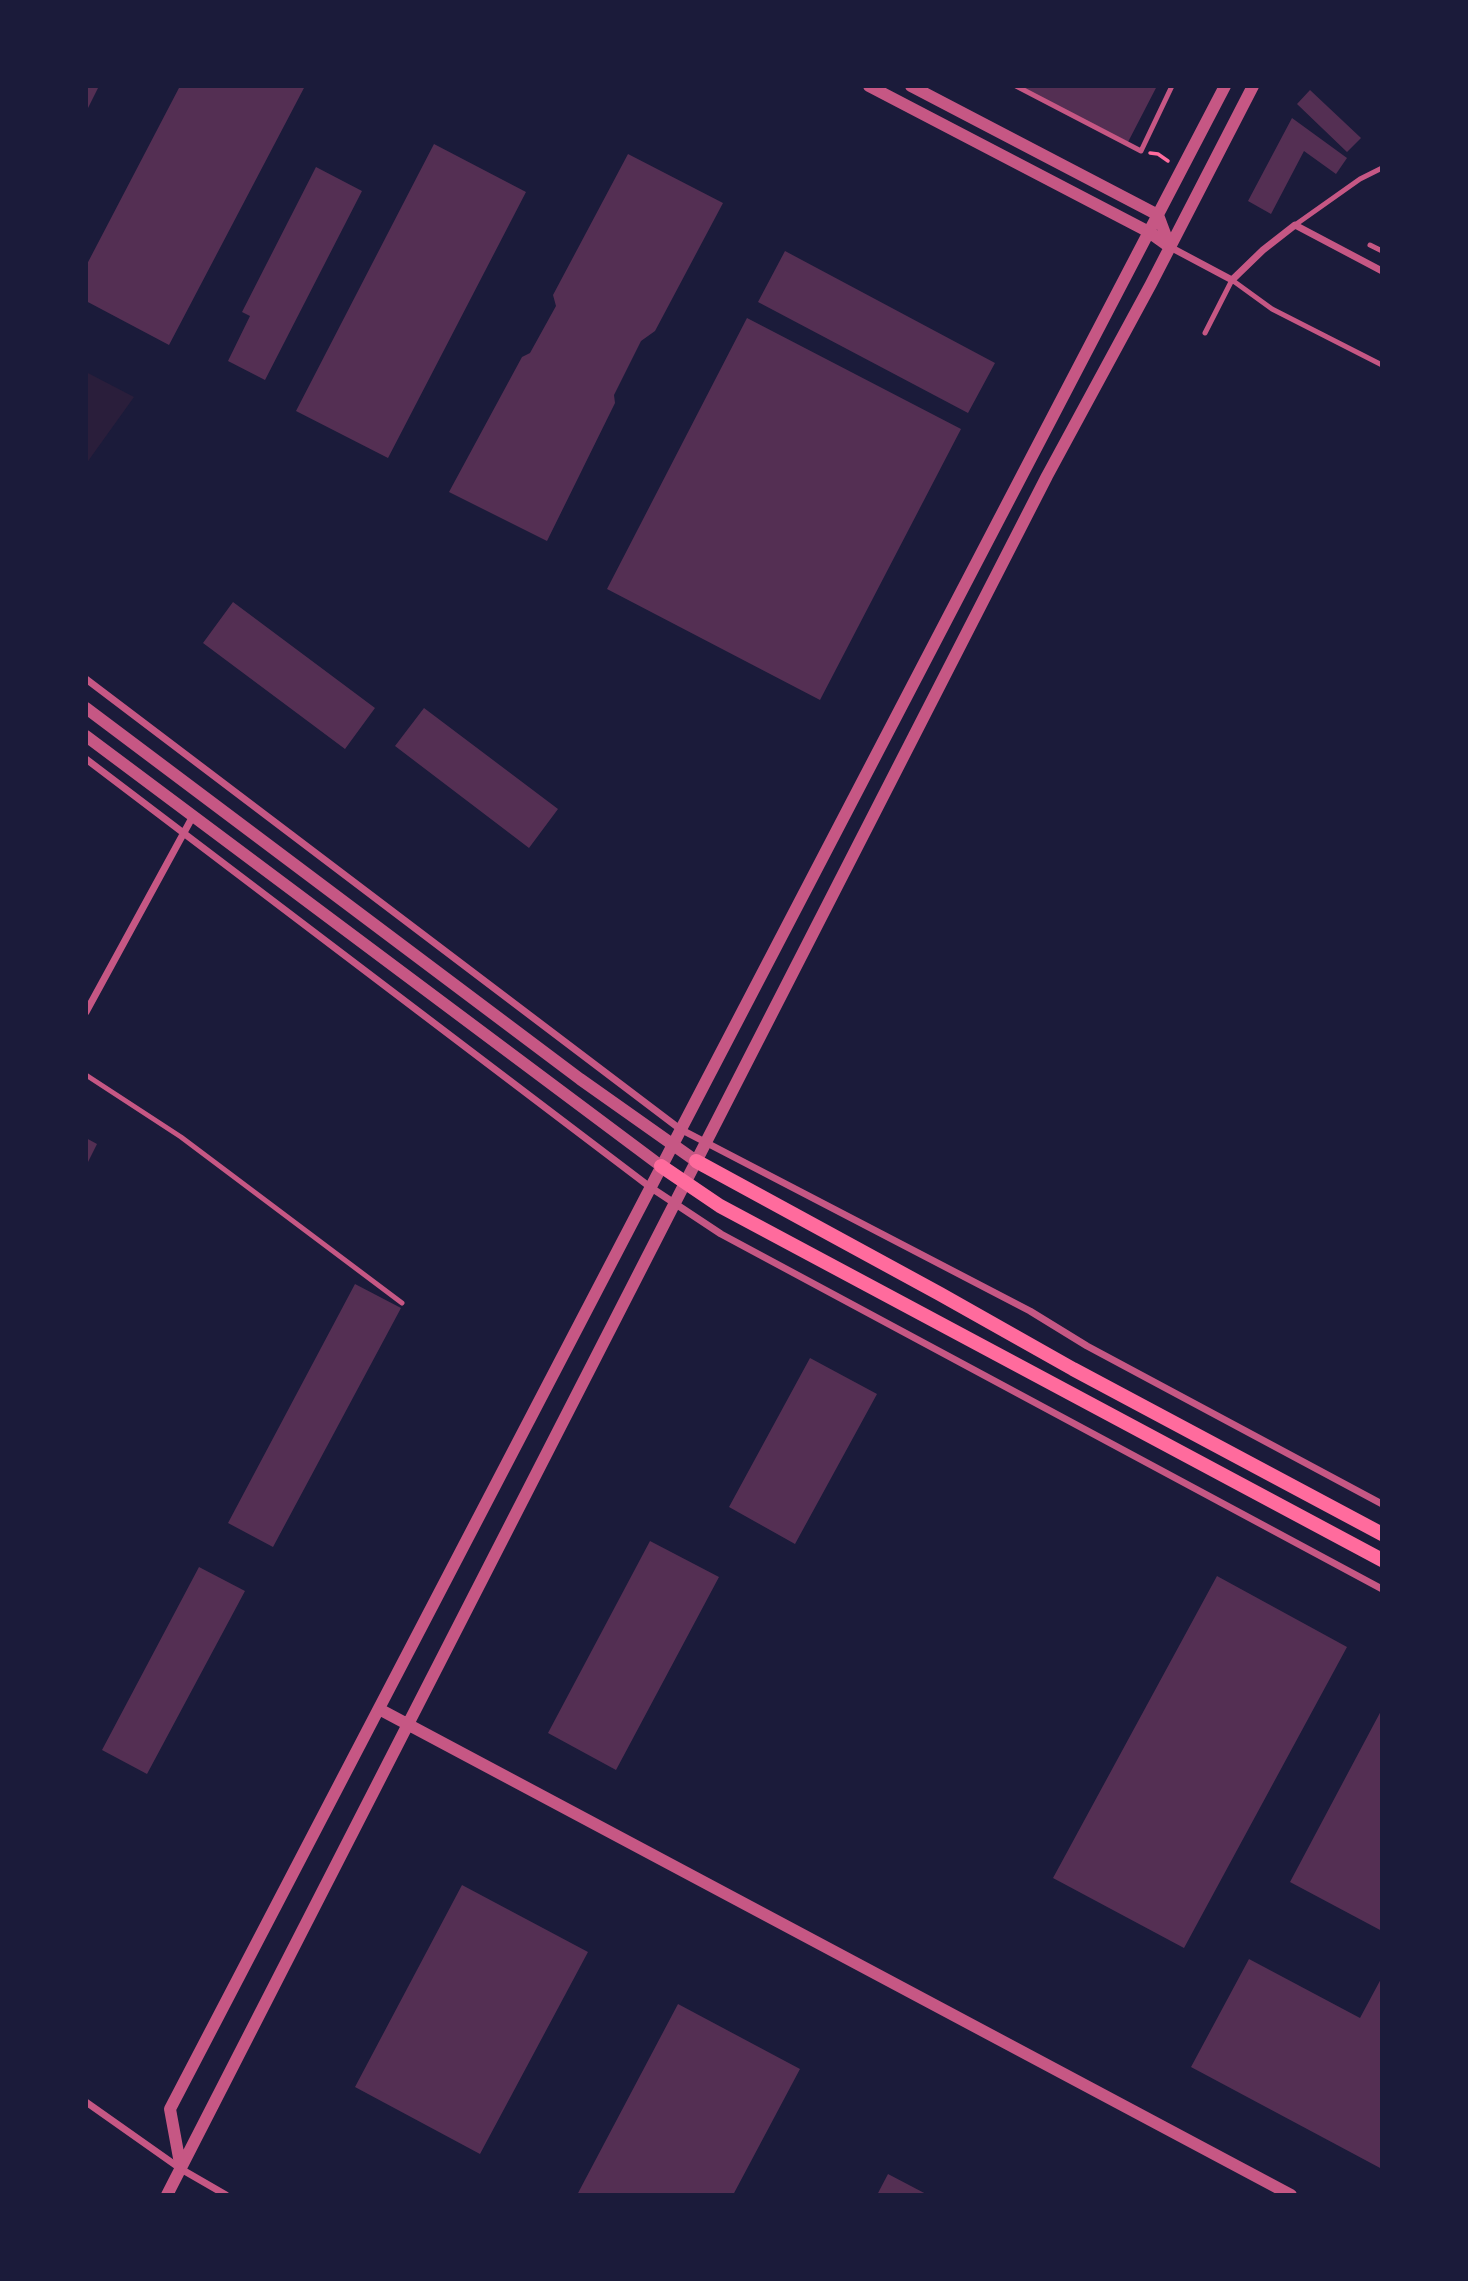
<!DOCTYPE html>
<style>
body{margin:0}
#map{position:relative;width:1468px;height:2281px;overflow:hidden;background:#1b1b3a;font-family:"Varela Round",sans-serif}
canvas{display:block}
.frame{position:absolute;inset:0;border:88px solid #1b1b3a;pointer-events:none}
</style>
<div id="map">
<canvas width="1468" height="2281"></canvas>
<div class="frame"></div>
</div>
<script>
const g = document.querySelector('canvas').getContext('2d');
g.lineJoin = 'round';
function fill(path, color) {
  g.fillStyle = color;
  g.fill(path, 'evenodd');
}
function shape(rows) {
  const path = new Path2D();
  for (const r of rows) {
    path.moveTo(r[0], r[1]);
    for (let i = 2; i < r.length; i += 2) path.lineTo(r[i], r[i + 1]);
  }
  return path;
}
function stroke(path, color, width, dash) {
  g.strokeStyle = color;
  g.lineWidth = width;
  g.lineCap = dash ? 'butt' : 'round';
  g.setLineDash(dash || []);
  g.stroke(path);
}
fill(shape([
 [86,372,134,397,86,464]
]), '#2a1e3b');
fill(shape([
 [86,86,99,86,86,112],
 [180,86,305,86,169,345,86,301,86,266],
 [1019,86,1157,86,1128,142],
 [1310,90,1361,138,1347,152,1297,104],
 [1292,118,1347,158,1336,174,1304,151,1271,214,1248,201],
 [434,144,526,192,388,458,296,411],
 [628,154,723,203,655,331,641,341,614,395,615,403,547,541,449,492,522,357,530,353,556,306,553,295],
 [316,167,362,191,265,380,228,361,250,316,242,312],
 [785,251,995,363,968,413,758,302],
 [747,318,961,429,820,700,607,589],
 [233,602,375,708,345,749,203,643],
 [424,708,558,809,529,848,395,746],
 [86,1138,97,1144,86,1166],
 [355,1284,401,1308,273,1547,228,1523],
 [810,1358,877,1394,795,1544,729,1507],
 [650,1541,719,1577,616,1770,548,1733],
 [199,1567,245,1591,147,1774,102,1750],
 [1217,1576,1347,1647,1184,1948,1053,1878],
 [1382,1709,1382,1931,1290,1882],
 [462,1885,588,1952,480,2154,355,2087],
 [1249,1959,1360,2018,1382,1977,1382,2169,1191,2067],
 [678,2004,800,2069,733,2195,577,2195],
 [888,2174,928,2195,877,2195]
]), '#542f53');
stroke(shape([
 [1150,153,1158,154,1168,161]
]), '#ff6b9d', 3.5);
stroke(shape([
 [1016,86,1141,151,1172,86],
 [1295,225,1360,179,1382,168],
 [1370,245,1382,251],
 [1205,333,1232,280,1272,309,1382,365],
 [86,1075,181,1137,402,1303]
]), '#c65784', 5);
stroke(shape([
 [1170,247,1232,280,1263,250,1295,225,1382,271],
 [86,679,680,1129,1030,1311,1087,1346,1382,1504],
 [86,759,650,1187,721,1234,1382,1589],
 [86,1012,193,816],
 [86,2102,181,2169,226,2195]
]), '#c65784', 7);
stroke(shape([
 [869,86,1149,232,1170,247],
 [911,86,1158,215,1170,247],
 [86,708,580,1079,696,1161],
 [86,736,661,1166],
 [379,1709,1291,2195],
 [181,2169,170,2109,1225,86],
 [167,2195,1047,476,1151,284,1253,86]
]), '#c65784', 12);
stroke(shape([
 [696,1161,940,1294,1073,1369,1382,1534],
 [661,1166,720,1206,1382,1560]
]), '#ff6b9d', 14);
</script>
